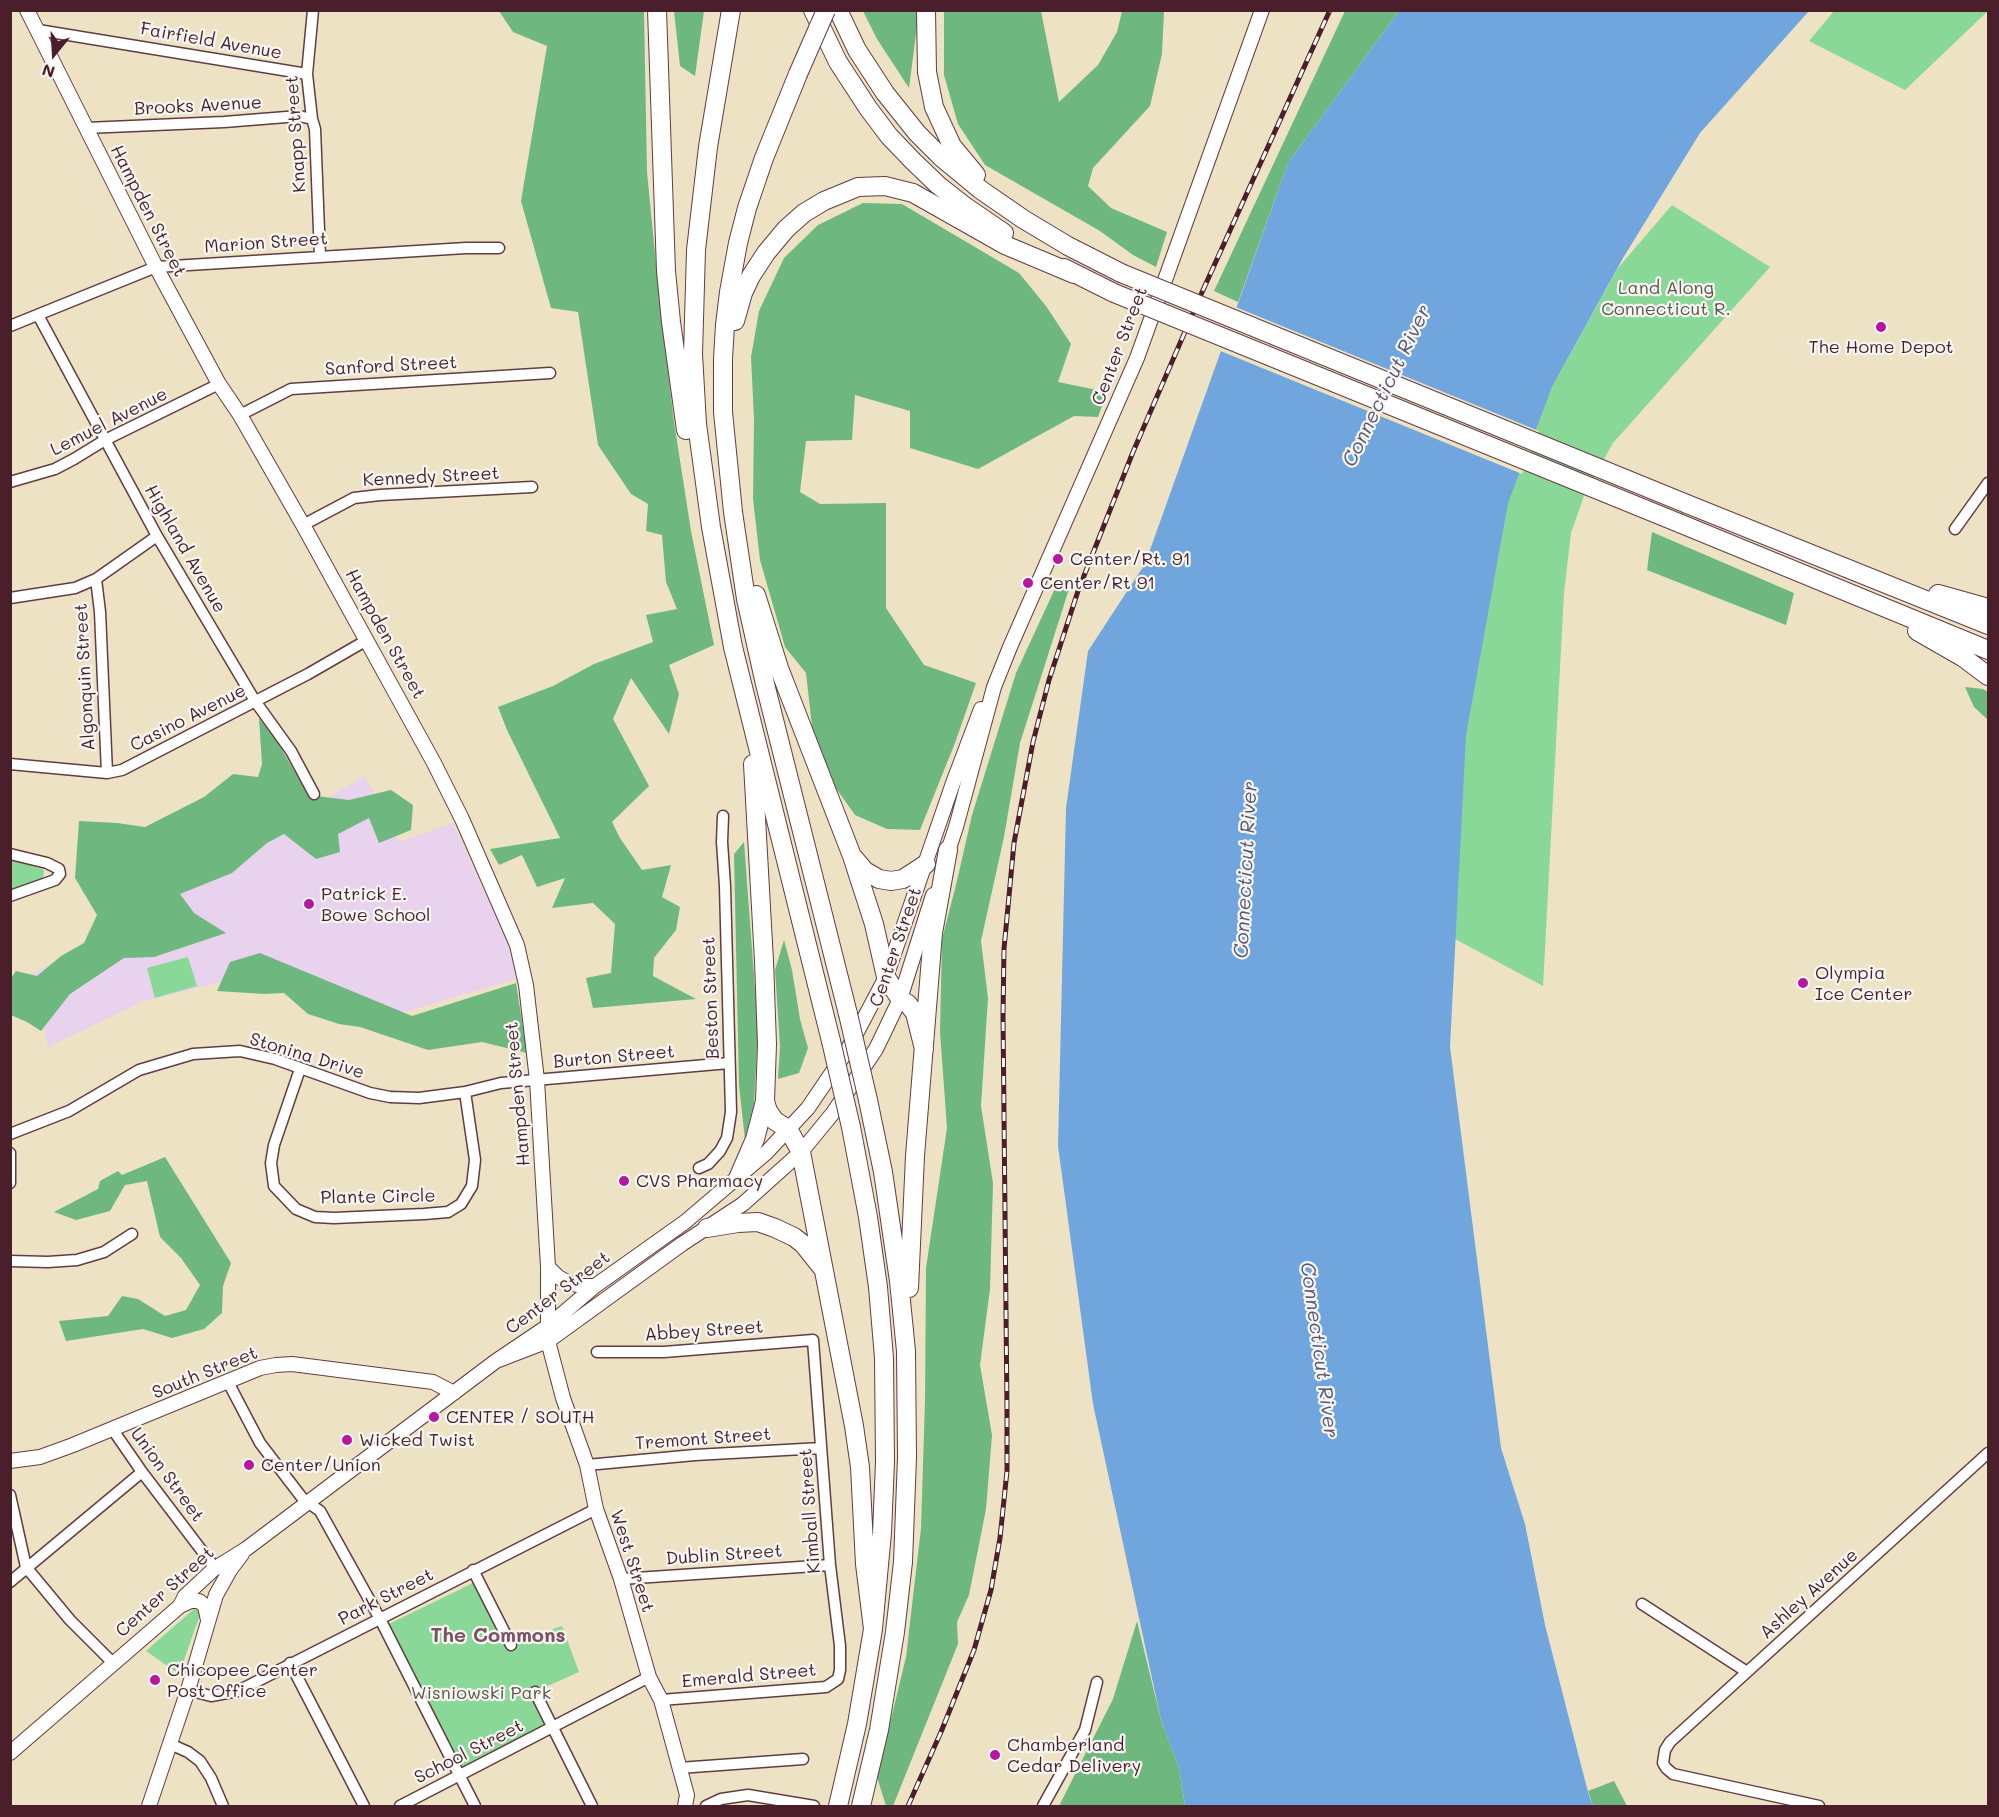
<!DOCTYPE html>
<style>
body{margin:0}
#map{position:relative;width:1999px;height:1817px;overflow:hidden;background:#ede2c4;font-family:Mali,sans-serif}
canvas{display:block}
.frame{position:absolute;inset:0;border:12px solid #4a1f2b;pointer-events:none}
.north{position:absolute;left:24px;top:24px;width:60px;height:60px;-webkit-text-stroke:4px #f6f6f2;paint-order:stroke;rotate:198deg;font-size:16px;font-weight:700;line-height:24px;text-align:center;color:#4a1f2b}
.north::after{content:'';display:block;margin:auto;width:21px;height:27px;background:#4a1f2b;clip-path:polygon(50% 0,100% 100%,50% 72%,0 100%)}
</style>
<div id="map">
<canvas width="1999" height="1817"></canvas>
<div class="frame"></div>
<div class="north">N</div>
</div>
<script>
const g = document.querySelector('canvas').getContext('2d');
g.lineJoin = 'round';
function fill(path, color) {
  g.fillStyle = color;
  g.fill(path, 'evenodd');
}
function shape(rows) {
  const path = new Path2D();
  for (const r of rows) {
    path.moveTo(r[0], r[1]);
    for (let i = 2; i < r.length; i += 2) path.lineTo(r[i], r[i + 1]);
  }
  return path;
}
function stroke(path, color, width, dash) {
  g.strokeStyle = color;
  g.lineWidth = width;
  g.lineCap = dash ? 'butt' : 'round';
  g.setLineDash(dash || []);
  g.stroke(path);
}
function write(font, color, halo, rows, align = 'center') {
  g.font = font + ' Mali,sans-serif';
  g.lineWidth = 4.5;
  g.setLineDash([]);
  g.textBaseline = 'middle';
  g.strokeStyle = halo;
  g.fillStyle = color;
  for (const [text, x, y, turn = 0] of rows) {
    g.save();
    g.translate(x, y);
    g.rotate((+turn || 0) * Math.PI / 180);
    g.textAlign = isNaN(turn) ? turn : align;
    if (halo) g.strokeText(text, 0, 0);
    g.fillText(text, 0, 0);
    g.restore();
  }
}
fill(shape([
 [365,776,399,842,453,823,511,951,516,979,391,1016,287,988,222,982,144,1001,48,1047,32,974,59,959,130,932,128,875,304,810]
]), '#e8d2ee');
fill(shape([
 [1834,11,1988,10,1988,11,1905,90,1809,41],
 [1672,205,1770,267,1613,443,1585,493,1571,533,1564,593,1543,986,1455,939,1463,599,1552,387,1618,268],
 [11,859,44,870,43,879,11,891],
 [188,957,197,986,155,998,147,968],
 [475,1582,505,1646,562,1626,579,1672,534,1692,547,1725,460,1768,389,1624],
 [195,1608,201,1612,179,1674,146,1651]
]), '#89d897');
fill(shape([
 [499,11,644,11,647,172,658,284,674,422,691,531,714,645,669,665,679,694,669,734,631,678,613,719,649,786,612,822,620,838,642,870,671,865,662,897,680,907,676,930,654,958,653,976,696,999,593,1008,586,978,611,973,615,924,593,903,552,908,565,878,537,887,522,855,499,865,490,849,560,838,507,730,498,707,553,686,594,664,653,642,646,615,677,609,666,582,662,535,646,531,648,504,631,494,598,445,578,312,551,308,521,201,547,46,513,32],
 [674,11,704,11,695,76,680,66],
 [863,11,919,11,909,88,877,39],
 [944,11,1041,11,1059,102,1098,65,1117,32,1122,11,1164,11,1162,54,1150,106,1093,168,1088,186,1111,208,1167,232,1156,267,1133,255,1100,231,985,165,958,124,944,75],
 [1345,11,1399,11,1288,163,1238,302,1214,291],
 [863,203,902,204,1019,273,1046,306,1071,344,1058,382,1107,392,1098,417,1074,416,978,469,910,448,910,411,855,395,852,440,806,441,800,492,820,504,886,503,886,608,924,665,976,683,955,743,920,830,887,829,855,815,835,787,813,735,806,673,785,647,760,560,753,499,754,419,751,357,759,311,784,258,818,225],
 [1652,532,1794,593,1786,625,1647,570],
 [1058,582,1069,589,1020,743,1004,837,981,941,988,998,981,1106,993,1183,990,1289,980,1365,992,1435,986,1509,969,1595,957,1622,958,1644,893,1806,886,1806,877,1777,906,1657,921,1528,925,1401,926,1268,947,1128,940,1032,942,939,956,885,972,815,1016,673],
 [1965,687,1983,689,1988,692,1988,720,1974,707],
 [259,718,278,743,308,795,349,800,391,790,413,805,411,830,379,843,369,818,338,834,340,852,316,859,284,834,267,843,232,873,180,894,194,913,226,933,154,957,124,958,70,994,41,1031,27,1022,11,1015,11,978,16,971,37,976,61,956,84,943,97,915,75,878,79,821,117,823,145,827,204,797,233,774,258,777,262,764],
 [744,842,758,1029,754,1104,745,1140,739,1085,734,854],
 [784,940,792,970,800,1019,808,1048,799,1073,778,1079,780,1047,775,970],
 [260,953,412,1016,516,983,527,1053,482,1042,428,1050,360,1027,339,1024,308,1014,284,993,265,994,217,991,230,962],
 [165,1157,231,1263,223,1286,222,1313,204,1329,172,1338,143,1329,66,1341,59,1321,108,1316,122,1296,138,1299,165,1316,186,1310,200,1285,181,1258,160,1237,147,1181,125,1185,110,1211,76,1220,54,1212,98,1189,100,1181,118,1171,122,1175],
 [1137,1621,1161,1720,1179,1768,1185,1806,1059,1806,1113,1699],
 [1614,1781,1627,1806,1593,1806,1588,1791]
]), '#6eb880');
fill(shape([
 [1399,11,1809,11,1700,133,1623,258,1552,387,1508,503,1466,735,1450,1047,1501,1448,1525,1524,1545,1625,1589,1796,1593,1806,1185,1806,1179,1768,1161,1720,1093,1404,1058,1146,1066,808,1088,651,1145,564,1288,163]
]), '#71a5de');
fill(shape([
 [1233,306,1539,431,1522,474,1218,350]
]), '#ede2c4');
const street = shape([
 [313,10,307,74,312,119,315,129,320,256],
 [38,30,307,74],
 [86,128,224,122,299,116,312,119],
 [38,315,157,536,255,701,291,751,314,794],
 [10,326,156,267,466,248,499,248],
 [240,415,291,389,550,373],
 [10,482,55,469,74,459,105,440,219,384],
 [303,525,354,498,380,495,532,487],
 [1955,529,1988,483],
 [96,579,100,612,107,773],
 [10,598,75,588,96,579,157,536],
 [10,764,107,773,122,770,308,674,367,640],
 [10,854,47,863,59,869,60,874,55,880,10,896],
 [300,1069,274,1145,271,1163,274,1186,296,1209,315,1217,334,1218,424,1214,448,1212,461,1204,472,1186,475,1160,465,1092],
 [10,1134,69,1111,139,1070,193,1054,240,1051,275,1059,370,1093,390,1097,419,1098,465,1092,501,1083,729,1063],
 [10,1153,10,1183],
 [699,1168,708,1164,720,1151,727,1138,731,1112,725,886,722,842,723,816],
 [10,1261,48,1262,77,1260,104,1252,132,1234],
 [597,1352,664,1352,813,1340,830,1565,840,1646,840,1670,838,1679,826,1687,661,1700],
 [228,1382,260,1443,303,1499,320,1511,380,1619,475,1806],
 [113,1430,142,1472,215,1568],
 [587,1465,695,1455,821,1448],
 [10,1495,26,1567,70,1620,113,1663],
 [473,1570,511,1645],
 [621,1579,830,1565],
 [10,1582,142,1472],
 [1642,1604,1747,1672],
 [290,1663,364,1806],
 [188,1690,211,1696,238,1691,596,1509],
 [535,1692,592,1806],
 [170,1744,188,1752,200,1761,211,1778,223,1806],
 [679,1768,803,1759],
 [400,1806,649,1677],
 [706,1806,721,1799,748,1795,814,1806],
 [1043,1806,1085,1730,1097,1682],
 [1819,1806,1673,1774,1666,1768,1663,1763,1665,1750,1670,1742,1988,1453]
]);
const secondary = shape([
 [27,10,156,267,219,384,240,415,303,525,434,763,462,819,517,945,526,985,537,1080,548,1267,548,1341,563,1398,587,1465,596,1509,621,1579,649,1677,661,1700,687,1795,685,1806],
 [946,857,956,827,994,687,1010,647,1137,358,1262,10],
 [548,1267,558,1277,569,1283,581,1286,595,1286],
 [496,1361,548,1341,682,1244,743,1204,801,1152,833,1113,876,1049,900,999,933,895],
 [10,1461,40,1457,73,1445,260,1368,276,1365,292,1364,433,1382,454,1393],
 [180,1606,191,1601,199,1601,205,1606,208,1620],
 [10,1753,180,1606,185,1596,214,1569,246,1549,496,1361,548,1326,595,1286,685,1222,766,1153,808,1108,848,1049,886,977,953,783,981,709],
 [149,1806,188,1690,216,1595,230,1570,242,1554]
]);
const highway = shape([
 [657,10,666,271,671,322,686,430],
 [731,10,708,147,696,250,693,354,697,424,711,527,733,647,831,1041],
 [813,10,838,62,868,108,889,136,913,161,938,185,966,207,1004,233],
 [838,10,857,50,885,93,917,133,941,157,981,190,1023,219,1068,246,1121,273],
 [926,10,927,72,934,107,952,146,976,175],
 [798,74,764,158,747,208,738,243,729,292,725,325,723,359,723,412,733,512,746,599,765,684,848,1014],
 [1064,268,1114,293],
 [735,321,743,293,751,276,766,253,786,229,804,213,824,201,858,187,885,186,913,193,1005,245,1074,274],
 [1687,504,1988,625],
 [1679,523,1988,650],
 [1938,594,1988,608],
 [756,595,779,668,852,856,874,924,886,977,900,999,908,1004,915,1013,924,1049],
 [1917,631,1964,658,1988,676],
 [753,764,764,961,767,1044,765,1101,768,1111,775,1121,788,1129,801,1152,854,1426,860,1467,865,1564,873,1629],
 [854,858,865,871,879,879,891,881,903,879,926,864],
 [739,1176,755,1139,765,1101],
 [707,1228,738,1223,758,1222,775,1228,794,1237,803,1244,823,1269],
 [909,1288,915,1156,933,933,948,850],
 [838,1806,857,1724,873,1629,882,1533,885,1462,884,1358,878,1287,868,1217,851,1127],
 [861,1806,879,1730,895,1632,903,1562,907,1457,906,1351,899,1281,883,1172,868,1100]
]);
stroke(street, '#623c42', 13);
stroke(secondary, '#623c42', 16);
stroke(highway, '#623c42', 20);
stroke(street, '#fff', 10);
stroke(secondary, '#fff', 14);
stroke(highway, '#fff', 18);
const rail = shape([
 [908,1806,941,1732,974,1650,991,1590,1000,1538,1007,1471,1007,1411,1003,1015,1004,949,1014,843,1033,742,1049,680,1078,591,1133,452,1203,290,1330,10]
]);
stroke(rail, '#4a1f2b', 5);
stroke(rail, '#f6f6f2', 3, [9]);
const highwayBridge = shape([
 [798,74,826,10],
 [1121,273,1687,504],
 [1114,293,1679,523],
 [848,1014,868,1100],
 [831,1041,851,1127]
]);
stroke(highwayBridge, '#623c42', 20, []);
stroke(highwayBridge, '#fff', 18);
for (const [x, y, r, color] of [
 [1881,327,6,"#b5179e"],
 [1058,559,6,"#b5179e"],
 [1028,583,6,"#b5179e"],
 [309,904,6,"#b5179e"],
 [1803,983,6,"#b5179e"],
 [624,1181,6,"#b5179e"],
 [434,1417,6,"#b5179e"],
 [347,1440,6,"#b5179e"],
 [249,1465,6,"#b5179e"],
 [155,1680,6,"#b5179e"],
 [995,1755,6,"#b5179e"]
]) {
  const dot = new Path2D();
  dot.arc(x, y, r, 0, 2 * Math.PI);
  g.fillStyle = color;
  g.fill(dot);
  stroke(dot, '#f6f6f2', 2);
}
write('18px', '#4a1f2b', '#f6f6f2', [
 ["Fairfield Avenue",211,41,10],
 ["Brooks Avenue",198,106,-3],
 ["Knapp Street",296,134,-94],
 ["Hampden Street",148,211,63],
 ["Marion Street",266,243,-4],
 ["Center Street",1120,346,-69],
 ["Sanford Street",391,366,-3],
 ["Lemuel Avenue",109,422,-27],
 ["Kennedy Street",431,477,-3],
 ["Highland Avenue",185,549,60],
 ["Hampden Street",385,634,61],
 ["Algonquin Street",85,677,-93],
 ["Casino Avenue",188,718,-27],
 ["Center Street",896,947,-71],
 ["Beston Street",711,998,-92],
 ["Stonina Drive",307,1056,17],
 ["Burton Street",614,1057,-5],
 ["Hampden Street",518,1094,-95],
 ["Plante Circle",378,1197,-1],
 ["Center Street",558,1293,-37],
 ["Abbey Street",704,1331,-4],
 ["South Street",205,1373,-22],
 ["Tremont Street",703,1439,-4],
 ["Union Street",167,1475,54],
 ["Kimball Street",810,1511,-94],
 ["Dublin Street",724,1555,-4],
 ["West Street",632,1561,72],
 ["Center Street",165,1592,-42],
 ["Ashley Avenue",1809,1594,-42],
 ["Park Street",386,1597,-27],
 ["Emerald Street",749,1676,-5],
 ["School Street",469,1752,-27]
]);
write('18px', '#5d564b', '#f6f6f2', [
 ["Land Along",1666,288],
 ["Connecticut R.",1666,309],
 ["Wisniowski Park",481,1693]
]);
write('18px', '#4a1f2b', '#f6f6f2', [
 ["The Home Depot",1881,347,"center"],
 ["Center/Rt. 91",1070,559],
 ["Center/Rt 91",1040,583],
 ["Patrick E.",321,894],
 ["Bowe School",321,915],
 ["Olympia",1815,973],
 ["Ice Center",1815,994],
 ["CVS Pharmacy",636,1181],
 ["CENTER / SOUTH",446,1417],
 ["Wicked Twist",359,1440],
 ["Center/Union",261,1465],
 ["Chicopee Center",167,1670],
 ["Post Office",167,1691],
 ["Chamberland",1007,1745],
 ["Cedar Delivery",1007,1766]
], 'left');
write('italic 20px', '#5a5573', '#f6f6f2', [
 ["Connecticut River",1387,386,-64],
 ["Connecticut River",1246,870,-87],
 ["Connecticut River",1319,1350,82]
]);
write('bold 20px', '#7d5164', '#f6f6f2', [
 ["The Commons",498,1636]
]);
</script>
